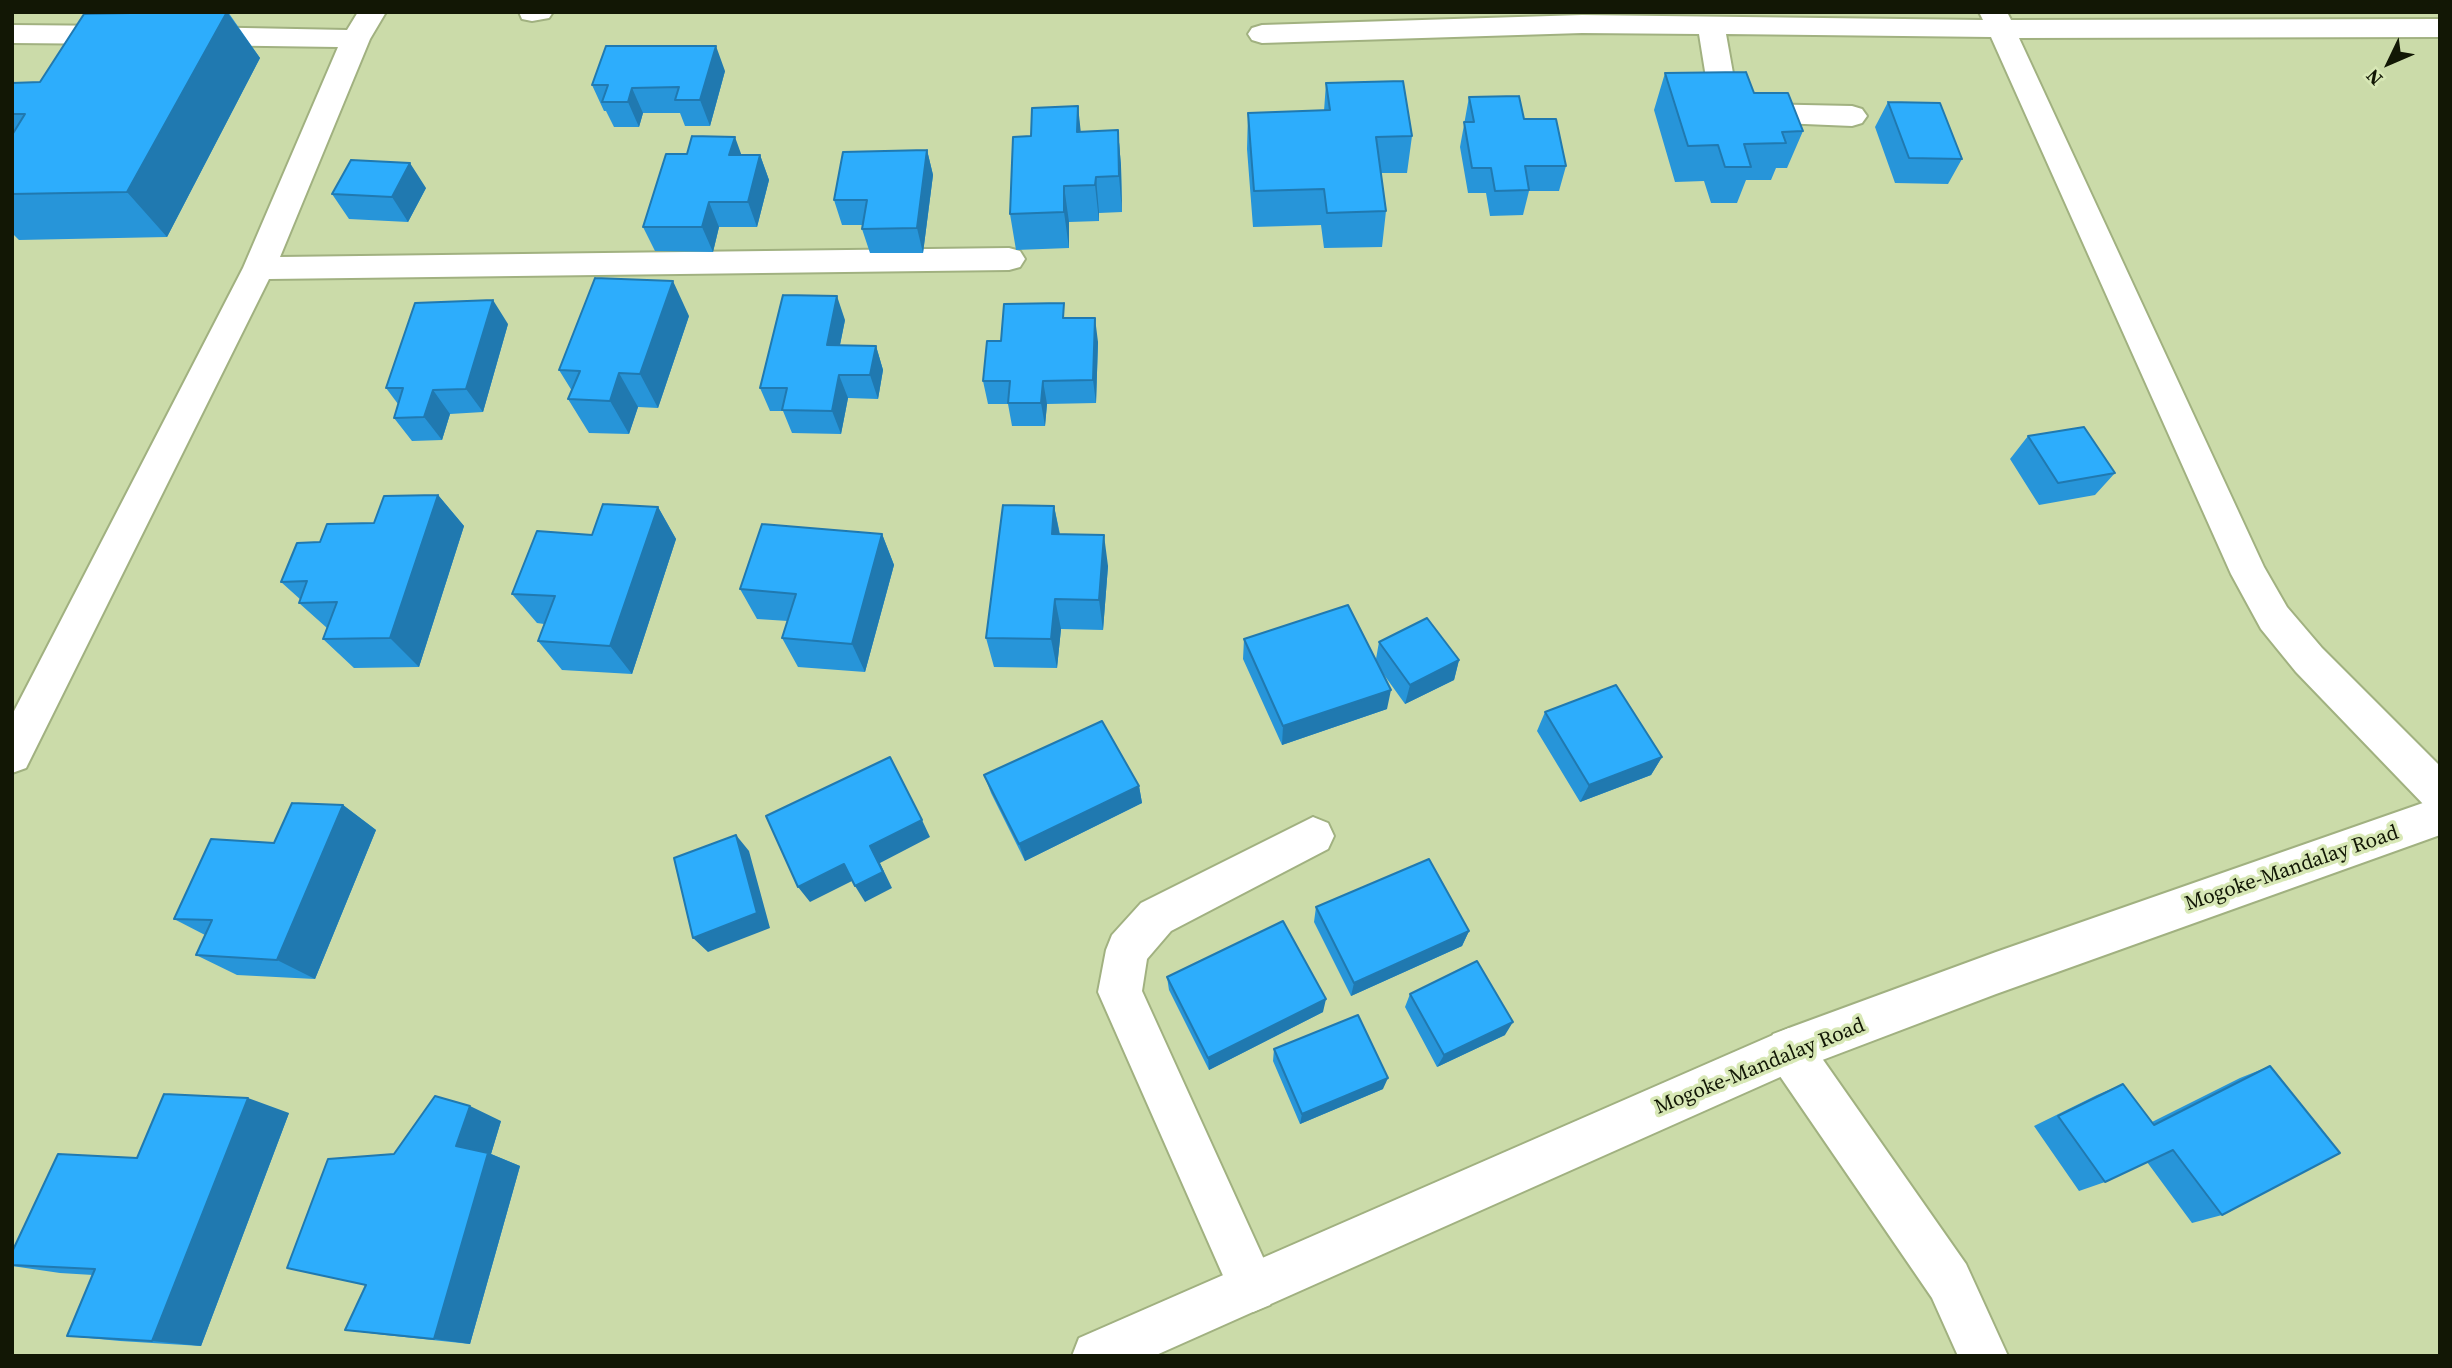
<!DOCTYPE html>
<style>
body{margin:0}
#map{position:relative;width:2452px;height:1368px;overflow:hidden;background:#cbdba9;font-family:"Source Serif 4",serif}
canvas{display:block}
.frame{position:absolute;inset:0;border:14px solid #121705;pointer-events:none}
.north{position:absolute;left:2354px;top:28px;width:70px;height:70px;-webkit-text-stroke:5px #d8e8b6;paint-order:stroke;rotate:226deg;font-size:19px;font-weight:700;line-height:28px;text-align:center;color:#121705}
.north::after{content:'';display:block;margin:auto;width:24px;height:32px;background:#121705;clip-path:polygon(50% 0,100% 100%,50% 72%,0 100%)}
</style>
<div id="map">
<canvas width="2452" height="1368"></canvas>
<div class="frame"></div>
<div class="north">N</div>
</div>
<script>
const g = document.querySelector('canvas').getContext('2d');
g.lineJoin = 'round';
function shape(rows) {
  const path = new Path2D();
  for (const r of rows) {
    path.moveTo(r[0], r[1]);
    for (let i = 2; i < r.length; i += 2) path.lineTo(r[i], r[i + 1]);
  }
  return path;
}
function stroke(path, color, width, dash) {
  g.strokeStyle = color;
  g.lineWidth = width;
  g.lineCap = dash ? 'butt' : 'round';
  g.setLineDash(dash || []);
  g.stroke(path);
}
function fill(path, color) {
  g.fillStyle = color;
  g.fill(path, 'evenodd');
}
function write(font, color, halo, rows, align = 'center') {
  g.font = font + ' "Source Serif 4",serif';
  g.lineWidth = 7;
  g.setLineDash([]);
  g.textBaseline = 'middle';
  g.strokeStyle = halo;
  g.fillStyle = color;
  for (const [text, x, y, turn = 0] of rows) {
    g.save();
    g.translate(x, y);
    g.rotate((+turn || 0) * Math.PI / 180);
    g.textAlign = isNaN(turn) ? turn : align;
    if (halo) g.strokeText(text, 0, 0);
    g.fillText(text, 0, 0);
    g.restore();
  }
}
const street = shape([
 [358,12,386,12,370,39,280,257,1009,248,1020,251,1025,259,1020,267,1009,270,269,279,26,768,12,773,12,715,243,268,338,47,194,45,184,42,180,36,184,30,194,27,347,30,358,12],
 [519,12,553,12,549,18,532,21,522,19,519,12],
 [1979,12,2007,12,2011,20,2440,19,2440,37,2019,38,2264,567,2287,607,2322,648,2440,766,2440,812,2426,807,2296,672,2261,629,2231,574,1991,37,1726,34,1736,90,1741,98,1757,104,1852,106,1862,109,1867,116,1862,123,1852,126,1757,122,1731,117,1720,111,1708,90,1699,34,1582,33,1262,43,1252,40,1248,34,1252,28,1262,25,1582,15,1983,20,1979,12],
 [12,25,123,26,133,29,137,35,133,41,123,44,12,43,12,25],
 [1313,817,1328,823,1334,836,1328,849,1171,931,1147,959,1142,991,1277,1288,1270,1305,1253,1312,1236,1305,1098,992,1106,950,1112,935,1141,903,1313,817],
 [1789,1028,1805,1034,1966,1264,2008,1356,1958,1356,1932,1298,1773,1066,1767,1050,1773,1034,1789,1028]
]);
const highway = shape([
 [2440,797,2440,835,1996,994,1796,1070,1154,1356,1072,1356,1079,1338,1789,1028,1996,952,2440,797]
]);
stroke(street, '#a1b180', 4);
stroke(highway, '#a1b180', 4);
fill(street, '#fff');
fill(highway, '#fff');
fill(shape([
 [177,12,228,12,260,58,167,237,19,240,12,233,12,83,40,82],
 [725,71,710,126,685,126,680,113,643,113,639,127,614,127,606,111,604,111,592,85],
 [1665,73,1754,93,1803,131,1787,168,1776,168,1771,180,1746,180,1737,203,1711,203,1704,181,1675,182,1654,110],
 [1326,83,1412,136,1407,173,1381,173,1386,211,1382,247,1324,248,1321,225,1253,227,1247,149,1248,113,1324,111],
 [1469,97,1524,119,1566,166,1559,191,1529,191,1523,215,1490,216,1486,193,1468,193,1460,147],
 [1888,102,1962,159,1948,184,1895,183,1875,127],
 [1078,106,1080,132,1118,130,1121,166,1122,212,1099,213,1099,221,1069,222,1069,248,1016,250,1010,214,1031,136],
 [927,150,933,175,923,253,870,253,862,229,863,225,842,225,834,200],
 [742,155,760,155,769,180,757,227,719,227,713,252,655,251,643,227],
 [426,188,408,222,349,219,332,194],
 [689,316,658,408,638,407,629,434,589,433,568,399,572,391,559,370],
 [1066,318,1098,342,1096,403,1047,404,1045,426,1012,426,1008,404,988,404,983,381,1001,341],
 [845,320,840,345,876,346,883,370,878,399,848,398,841,434,792,433,783,411,770,411,760,388],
 [508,324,483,412,450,414,442,440,412,441,394,418,398,404,386,388],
 [2028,436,2115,473,2095,495,2039,505,2010,459],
 [438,495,464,526,419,667,354,668,323,639,327,628,299,603,301,600,281,582,320,542,374,523],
 [1054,506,1060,534,1108,566,1103,630,1061,629,1057,668,994,667,986,638],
 [658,507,676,539,632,674,562,670,538,641,544,624,537,623,512,594,592,535],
 [882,534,894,565,865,672,798,667,782,638,788,621,757,619,740,589],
 [1244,639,1376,659,1379,642,1459,660,1454,680,1405,704,1382,672,1387,709,1282,745,1243,659],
 [1545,712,1662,757,1651,775,1580,802,1537,731],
 [984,775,1139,786,1142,803,1025,861,991,793],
 [343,805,376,830,315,979,237,975,196,955,205,935,174,919],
 [1316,907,1469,931,1462,946,1351,996,1314,922],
 [1167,977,1323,1012,1209,1070,1169,990],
 [1410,994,1505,1035,1437,1067,1405,1007],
 [1274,1049,1383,1089,1300,1124,1273,1061],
 [2270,1066,2222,1215,2192,1223,2147,1162,2105,1182,2079,1191,2034,1126,2097,1095,2123,1084,2152,1122,2240,1078],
 [289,1113,201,1346,120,1341,67,1336,93,1275,60,1273,12,1266,12,1252,137,1158],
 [501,1121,491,1154,520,1166,470,1344,385,1335,345,1330,366,1285,394,1154]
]), '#2795d9');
fill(shape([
 [227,12,260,58,167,237,127,192],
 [716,46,725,71,710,126,700,100],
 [632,88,643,113,639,127,628,102],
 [1078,106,1082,143,1077,132],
 [1118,130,1121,166,1122,212,1119,176],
 [735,137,744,162,729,155],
 [927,150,933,175,923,253,917,228],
 [760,155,769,180,757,227,748,202],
 [410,163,426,188,408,222,392,197],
 [1096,177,1099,213,1099,221,1095,185],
 [1064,186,1069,222,1069,248,1064,212],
 [709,202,719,227,713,252,702,227],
 [673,281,689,316,658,408,640,374],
 [837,296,845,320,835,369,827,345],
 [493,300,508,324,483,412,466,389],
 [1095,318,1098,342,1096,403,1093,380],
 [876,346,883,370,878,399,870,375],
 [619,373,638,407,629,434,610,401],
 [839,375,848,398,841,434,832,411],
 [1043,381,1047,404,1045,426,1041,403],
 [433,390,450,414,442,440,424,417],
 [438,495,464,526,419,667,390,638],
 [1054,506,1060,537,1052,534],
 [658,507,676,539,632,674,610,646],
 [882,534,894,565,865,672,852,644],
 [1104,535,1108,566,1103,630,1099,600],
 [1055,599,1061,629,1057,668,1051,639],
 [1459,660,1454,680,1405,704,1410,685],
 [1391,690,1387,709,1282,745,1283,726],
 [1662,757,1651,775,1580,802,1589,785],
 [1139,786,1142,803,1025,861,1019,844],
 [343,805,376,830,315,979,277,960],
 [922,820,930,837,880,863,892,888,865,902,855,886,870,846],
 [736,835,749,851,770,928,708,952,693,938],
 [844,864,854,880,810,902,798,887],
 [1469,931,1462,946,1351,996,1354,983],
 [1326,999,1323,1012,1209,1070,1208,1058],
 [1513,1022,1505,1035,1437,1067,1444,1055],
 [1388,1078,1383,1089,1300,1124,1302,1114],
 [248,1098,289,1113,201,1346,152,1341],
 [470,1106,501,1121,491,1154,520,1166,470,1344,434,1339,456,1146]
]), '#2079b0');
const building = shape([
 [177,12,227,12,127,192,12,194,12,135,25,114,12,114,12,83,40,82,84,14,177,12],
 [606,46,716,46,700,100,675,100,679,87,632,88,628,102,602,102,608,85,592,85,606,46],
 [1746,72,1754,93,1788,93,1803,131,1782,132,1786,143,1744,144,1751,167,1725,167,1718,145,1688,146,1665,73,1746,72],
 [1403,81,1412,136,1376,137,1386,211,1327,213,1324,189,1254,191,1248,113,1330,110,1326,83,1403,81],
 [1519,96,1524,119,1556,119,1566,166,1525,166,1529,190,1495,191,1491,168,1472,168,1464,122,1474,122,1469,97,1519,96],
 [1888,102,1940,103,1962,159,1909,158,1888,102],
 [1078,106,1077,132,1118,130,1119,176,1096,177,1095,185,1064,186,1064,212,1010,214,1013,137,1031,136,1032,108,1078,106],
 [692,136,735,137,729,155,760,155,748,202,709,202,702,227,643,227,666,154,687,154,692,136],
 [927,150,917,228,862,229,867,200,834,200,843,152,927,150],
 [351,160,410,163,392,197,332,194,351,160],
 [595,278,673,281,640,374,619,373,610,401,568,399,580,371,559,370,595,278],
 [783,295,837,296,827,345,876,346,870,375,839,375,832,411,782,410,787,388,760,388,783,295],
 [493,300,466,389,433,390,424,417,394,418,403,388,386,388,415,303,493,300],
 [1064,303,1063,318,1095,318,1093,380,1043,381,1041,403,1008,403,1010,381,983,381,987,341,1001,341,1004,304,1064,303],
 [2084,427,2115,473,2058,483,2028,436,2084,427],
 [438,495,390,638,323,639,337,602,299,603,307,581,281,582,297,543,320,542,327,524,374,523,384,496,438,495],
 [603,504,658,507,610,646,538,641,555,596,512,594,537,531,592,535,603,504],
 [1003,505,1054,506,1052,534,1104,535,1099,600,1055,599,1051,639,986,638,1003,505],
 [762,524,882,534,852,644,782,638,796,594,740,589,762,524],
 [1348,605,1391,690,1283,726,1244,639,1348,605],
 [1427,618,1459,660,1410,685,1379,642,1427,618],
 [1616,685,1662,757,1589,785,1545,712,1616,685],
 [1102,721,1139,786,1019,844,984,775,1102,721],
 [890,757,922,820,870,846,883,872,855,886,844,864,798,887,766,816,890,757],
 [292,803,343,805,277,960,196,955,212,920,174,919,211,839,274,843,292,803],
 [736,835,757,913,693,938,674,858,736,835],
 [1429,859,1469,931,1354,983,1316,907,1429,859],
 [1283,921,1326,999,1208,1058,1167,977,1283,921],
 [1477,961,1513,1022,1444,1055,1410,994,1477,961],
 [1358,1015,1388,1078,1302,1114,1274,1049,1358,1015],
 [2270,1066,2340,1153,2222,1215,2173,1150,2105,1182,2058,1116,2123,1084,2154,1125,2270,1066],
 [164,1094,248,1098,152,1341,67,1336,95,1269,12,1265,12,1252,58,1154,137,1158,164,1094],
 [435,1096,470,1106,456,1146,488,1153,434,1339,345,1330,366,1285,287,1268,328,1159,394,1154,435,1096]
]);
fill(building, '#2dadfc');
stroke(building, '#2079b0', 2);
write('21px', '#121705', '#d8e8b6', [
 ["Mogoke-Mandalay Road",2292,869,-19],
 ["Mogoke-Mandalay Road",1760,1067,-22]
]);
</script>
